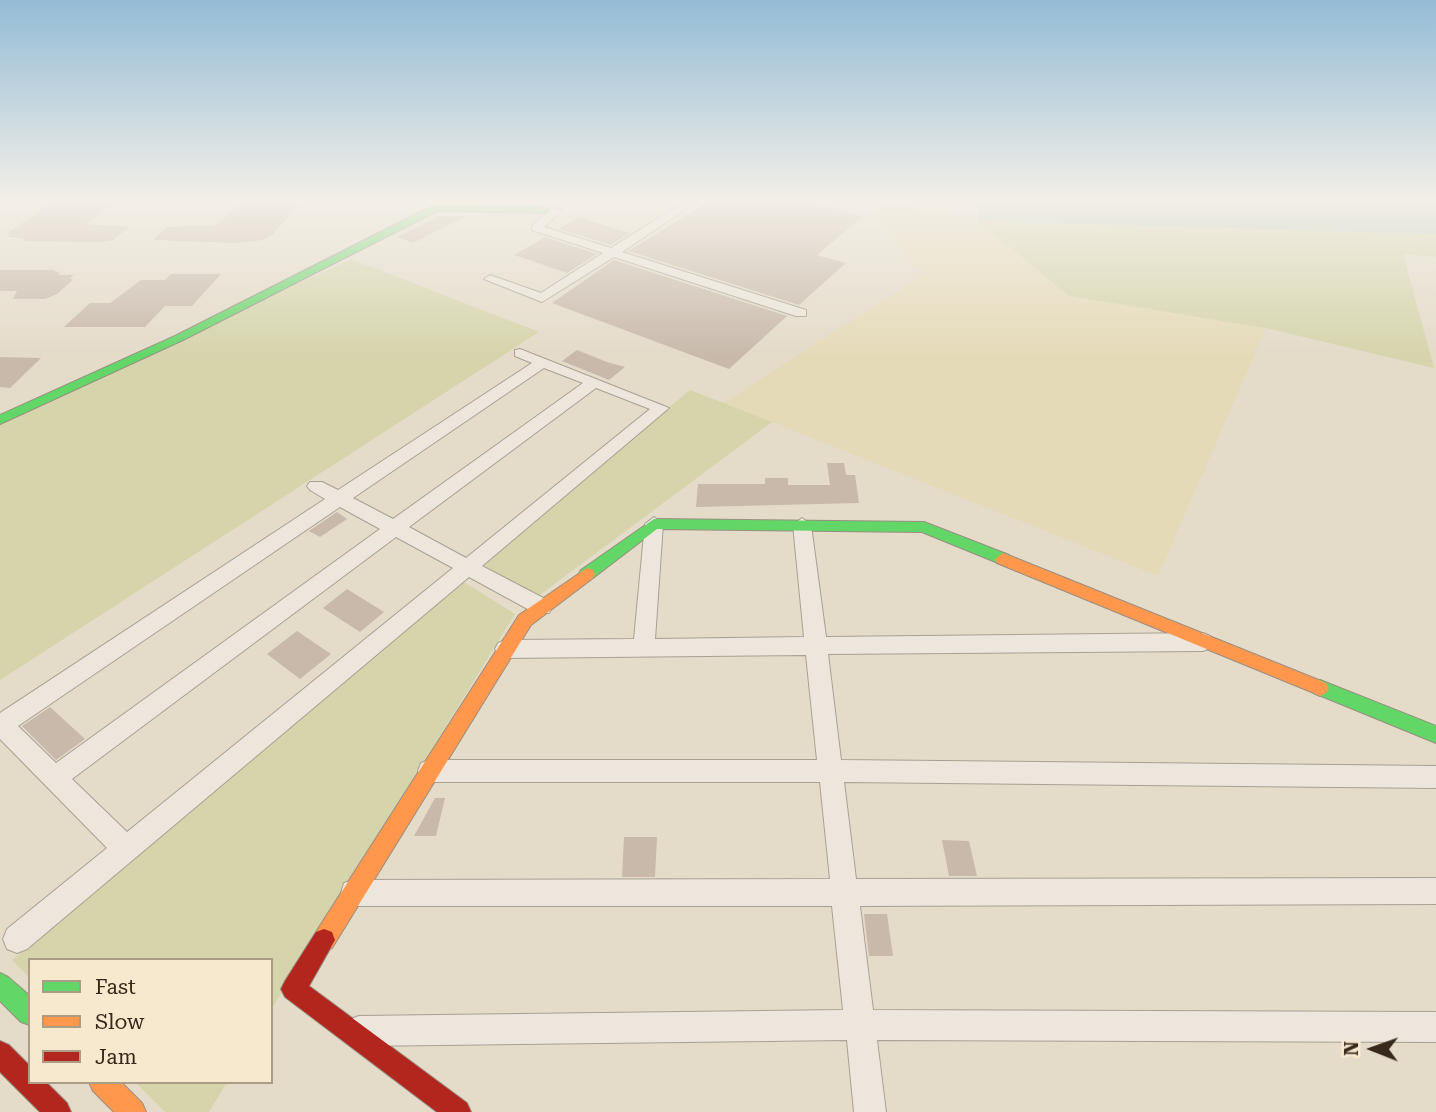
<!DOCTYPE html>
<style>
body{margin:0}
#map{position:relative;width:1436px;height:1112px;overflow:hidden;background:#e4dbc9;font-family:"Roboto Serif",serif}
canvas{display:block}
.legend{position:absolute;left:28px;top:958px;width:245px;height:126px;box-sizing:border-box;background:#f7e9ce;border:2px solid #aa9c87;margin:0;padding:9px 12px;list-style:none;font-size:21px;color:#37281c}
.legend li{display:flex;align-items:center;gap:14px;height:35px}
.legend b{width:35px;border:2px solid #aa9c87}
.north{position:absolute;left:1338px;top:1014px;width:70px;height:70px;-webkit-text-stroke:5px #f7e9ce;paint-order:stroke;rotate:271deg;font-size:19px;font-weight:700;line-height:28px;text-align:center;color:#37281c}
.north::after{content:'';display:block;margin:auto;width:24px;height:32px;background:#37281c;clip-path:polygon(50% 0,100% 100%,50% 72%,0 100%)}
</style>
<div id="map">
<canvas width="1436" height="1112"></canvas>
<ul class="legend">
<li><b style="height:9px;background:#63d668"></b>Fast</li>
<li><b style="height:9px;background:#ff974d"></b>Slow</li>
<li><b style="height:9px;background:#b3261e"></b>Jam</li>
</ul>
<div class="north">N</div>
</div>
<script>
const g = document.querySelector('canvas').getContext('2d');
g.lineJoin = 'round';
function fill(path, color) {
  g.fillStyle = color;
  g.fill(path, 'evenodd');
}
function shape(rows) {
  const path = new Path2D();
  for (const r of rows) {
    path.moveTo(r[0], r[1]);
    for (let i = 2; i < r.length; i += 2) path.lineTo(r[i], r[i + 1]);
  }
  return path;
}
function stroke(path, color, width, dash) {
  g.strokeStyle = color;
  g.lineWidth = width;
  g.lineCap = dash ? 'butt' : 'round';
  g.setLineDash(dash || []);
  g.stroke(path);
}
fill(shape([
 [882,201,978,221,1069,296,1266,328,1158,576,724,403,923,274,874,213]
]), '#e5dab8');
fill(shape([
 [978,221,1436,234,1436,257,1403,254,1434,368,1266,328,1069,296],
 [351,259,539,332,0,680,0,422],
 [690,390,772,422,537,597,482,564],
 [462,581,515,614,271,1010,271,960,30,960,30,978,12,960],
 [135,1082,227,1082,209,1112,165,1112]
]), '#d5d4ab');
fill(shape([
 [979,201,1436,201,1436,234,978,221]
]), '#b6c9bc');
fill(shape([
 [58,201,110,201,113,203,86,224,129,227,113,240,100,242,26,241,22,238,7,237,10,235,8,233,49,204],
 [244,201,296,202,298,206,272,235,263,240,235,243,153,240,167,227,216,225],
 [710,201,807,201,863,216,817,255,846,263,799,305,628,251],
 [439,216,466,216,413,243,397,237],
 [578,217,630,233,611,245,559,229],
 [545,237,597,254,567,273,514,255],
 [614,260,787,316,729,369,552,303],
 [0,270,53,270,60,273,58,275,74,275,70,278,73,280,57,294,45,299,13,299,17,291,0,291],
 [171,274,221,274,192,306,165,306,145,327,64,327,90,303,110,303,141,280,165,280],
 [577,350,607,362,625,367,609,380,562,361],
 [0,357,38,358,41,358,10,388,0,387],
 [827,463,844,463,846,475,855,475,859,503,696,507,698,484,765,484,765,478,788,478,788,485,830,485],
 [337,512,347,519,320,537,309,531],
 [347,589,384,612,360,632,323,608],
 [297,631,331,654,300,679,267,654],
 [50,707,85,739,56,760,22,726],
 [435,798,445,798,436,836,414,836],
 [624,837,657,837,655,877,622,877],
 [942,840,969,841,977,876,949,876],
 [864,914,887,914,893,956,869,956]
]), '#c8b9aa');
const street = shape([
 [685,201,698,201,622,252,806,310,806,316,796,316,614,257,542,302,484,279,490,275,541,293,603,253,532,230,532,226,552,208,562,210,544,227,611,248,685,201],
 [520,349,669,408,482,566,549,601,552,607,549,613,535,613,469,577,27,949,17,953,7,949,3,939,7,929,107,848,0,739,0,713,325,499,310,490,307,486,310,482,322,482,338,490,532,363,515,356,515,350,520,349],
 [544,368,583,383,393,519,353,498,544,368],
 [596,388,650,409,466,558,409,527,596,388],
 [340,507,380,529,56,763,18,726,340,507],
 [396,537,453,568,127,832,72,779,396,537],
 [654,517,663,524,655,639,804,637,793,525,802,518,811,525,826,637,1203,633,1210,636,1214,642,1210,648,1203,651,828,654,841,760,1436,766,1436,788,844,782,856,879,1436,878,1436,904,860,906,873,1010,1436,1012,1436,1042,877,1040,886,1112,854,1112,847,1040,359,1046,348,1042,344,1031,348,1020,359,1016,843,1010,832,906,354,906,344,903,341,893,344,883,354,880,830,879,820,782,430,782,421,779,418,771,421,763,430,760,817,760,806,655,506,658,498,655,495,649,498,643,506,640,634,639,645,524,654,517]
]);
const fast = shape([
 [432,206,543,207,548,210,543,213,437,211,183,340,0,424,0,415,175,336,432,206],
 [654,519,924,522,1009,555,1011,559,1003,565,922,532,657,529,593,578,581,578,579,574,581,570,654,519],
 [1320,680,1436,726,1436,743,1314,693,1311,688,1314,683,1320,680],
 [0,973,8,977,30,996,30,1025,21,1022,0,1001,0,973]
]);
const slow = shape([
 [1003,553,1326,683,1329,688,1326,693,1320,696,1314,693,997,563,995,559,1003,553],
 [587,568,593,570,595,574,593,578,531,625,332,948,324,951,316,948,313,940,316,932,519,615,587,568],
 [89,1082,121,1082,142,1103,146,1112,114,1112,93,1091,89,1082]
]);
const jam = shape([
 [324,929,332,932,335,940,309,986,467,1103,471,1112,437,1112,285,997,281,989,285,981,316,932,324,929],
 [0,1041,9,1045,30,1066,30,1082,46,1082,67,1103,71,1112,40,1112,0,1072,0,1041]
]);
stroke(street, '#a9a093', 2);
stroke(fast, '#988f83', 2);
stroke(slow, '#988f83', 2);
stroke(jam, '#988f83', 2);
fill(street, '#ece6dc');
fill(fast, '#63d668');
fill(slow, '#ff974d');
fill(jam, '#b3261e');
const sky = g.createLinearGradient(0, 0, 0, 357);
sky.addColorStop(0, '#94bcd6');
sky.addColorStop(0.56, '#f3efe7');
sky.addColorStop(1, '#f3efe700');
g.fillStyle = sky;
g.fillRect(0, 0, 1436, 357);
</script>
